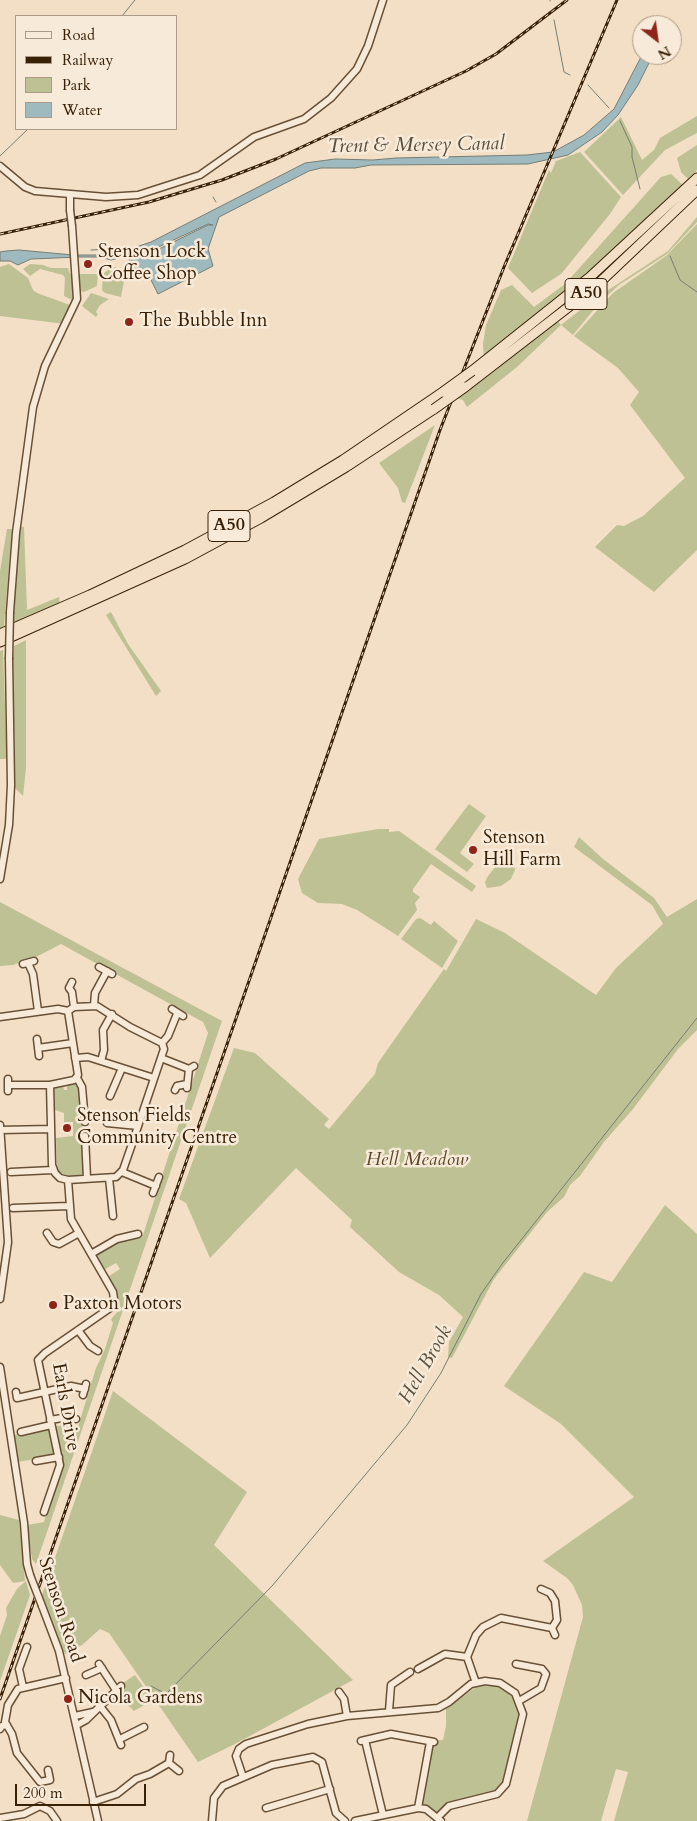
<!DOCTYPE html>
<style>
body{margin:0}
#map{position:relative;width:697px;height:1821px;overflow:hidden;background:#f3dfc5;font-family:Cardo,serif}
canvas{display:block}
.legend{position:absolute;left:15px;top:15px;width:162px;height:115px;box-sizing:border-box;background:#f7ead9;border:1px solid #ab9a85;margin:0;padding:6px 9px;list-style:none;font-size:15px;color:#392106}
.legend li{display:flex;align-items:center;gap:10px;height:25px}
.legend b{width:25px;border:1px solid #ab9a85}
.north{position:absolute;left:632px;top:15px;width:50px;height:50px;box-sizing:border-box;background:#f7ead9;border:1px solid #ab9a85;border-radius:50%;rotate:150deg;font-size:14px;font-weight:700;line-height:20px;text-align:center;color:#392106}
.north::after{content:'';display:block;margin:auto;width:18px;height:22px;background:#8f2418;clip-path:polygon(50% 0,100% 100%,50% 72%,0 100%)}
.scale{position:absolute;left:15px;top:1784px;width:131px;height:22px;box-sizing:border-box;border:2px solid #392106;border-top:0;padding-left:6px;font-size:15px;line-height:18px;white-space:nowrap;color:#392106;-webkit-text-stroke:4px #f7ead9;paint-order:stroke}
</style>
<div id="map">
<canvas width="697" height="1821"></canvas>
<ul class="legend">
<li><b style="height:6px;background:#f7ead9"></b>Road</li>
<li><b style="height:6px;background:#392106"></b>Railway</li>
<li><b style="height:14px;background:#bdc193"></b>Park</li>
<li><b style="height:14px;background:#9fbabe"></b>Water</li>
</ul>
<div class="north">N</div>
<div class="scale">200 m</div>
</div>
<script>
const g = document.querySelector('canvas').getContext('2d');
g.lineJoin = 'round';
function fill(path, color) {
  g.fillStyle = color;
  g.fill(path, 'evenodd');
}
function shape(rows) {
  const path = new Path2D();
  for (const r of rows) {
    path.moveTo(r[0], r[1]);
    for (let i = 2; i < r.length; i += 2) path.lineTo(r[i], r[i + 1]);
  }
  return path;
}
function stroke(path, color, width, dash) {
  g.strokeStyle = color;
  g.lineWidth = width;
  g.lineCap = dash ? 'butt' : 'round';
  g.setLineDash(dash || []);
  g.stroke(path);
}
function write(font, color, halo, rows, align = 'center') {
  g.font = font + ' Cardo,serif';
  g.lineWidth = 5;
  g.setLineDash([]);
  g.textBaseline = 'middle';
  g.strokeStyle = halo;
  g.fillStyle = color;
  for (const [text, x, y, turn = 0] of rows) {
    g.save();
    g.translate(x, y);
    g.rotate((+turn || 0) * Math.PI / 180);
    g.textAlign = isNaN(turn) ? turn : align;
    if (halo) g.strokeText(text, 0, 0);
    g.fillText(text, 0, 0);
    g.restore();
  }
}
fill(shape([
 [697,116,697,133,665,150,623,195,584,152,621,117,642,160,654,150,660,138],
 [697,145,697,170,688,179,681,172,677,158],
 [580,152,621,197,610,214,561,274,532,293,508,268,549,170,551,173,556,161],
 [671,174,683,185,614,251,543,311,484,357,483,344,486,325,501,290,512,285,534,307,565,284,661,177],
 [697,217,697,222,667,254,619,285,600,302,573,335,561,325,517,367,467,407,463,400,456,398,557,320,561,325,593,300,668,251],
 [697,224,697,550,654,592,595,547,617,525,624,526,643,516,685,478,630,405,639,392,618,368,574,336,613,293,666,256],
 [9,264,28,278,33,290,37,293,70,305,65,324,0,316,0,267],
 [30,264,43,265,51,268,68,268,70,274,74,274,75,298,72,300,64,296,65,278,63,275,40,269,30,276,23,269],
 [112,267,119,268,115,273,124,281,121,297,105,293,102,290,103,274],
 [78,274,98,274,97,286,84,292,81,291],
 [91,293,109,299,100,305,96,312,98,314,96,317,82,306],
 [435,425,405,503,402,502,398,488,379,463],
 [19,526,24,527,27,610,59,597,60,605,13,624],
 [7,529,12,529,4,626,0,628,0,571],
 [111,612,128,644,161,691,156,696,106,615],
 [26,640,26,768,23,796,15,788,13,658,14,646],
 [3,650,7,759,0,759,0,651],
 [469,804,486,816,460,853,474,864,467,872,435,849],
 [378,829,389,829,389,832,399,831,476,886,472,892,431,864,413,889,413,892,420,897,415,903,417,910,398,936,357,910,342,904,318,903,302,893,298,879,319,839],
 [579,837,603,859,654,898,667,917,697,899,697,1030,678,1049,633,1109,604,1142,580,1176,570,1185,564,1197,547,1212,494,1279,452,1358,448,1357,449,1342,463,1317,439,1295,399,1272,350,1227,352,1220,296,1168,210,1258,186,1203,179,1199,234,1048,255,1053,329,1119,324,1125,329,1129,375,1074,378,1063,444,969,446,971,476,919,505,933,596,995,616,968,663,924,652,905,574,847],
 [506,860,514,865,515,870,511,879,501,886,487,888,485,882,488,876,500,861],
 [0,902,222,1021,36,1564,32,1559,27,1525,44,1522,59,1455,18,1462,14,1435,68,1424,78,1427,96,1368,105,1349,113,1323,111,1319,119,1310,115,1305,116,1297,106,1278,120,1269,116,1263,102,1271,93,1255,117,1241,143,1235,208,1033,203,1022,61,944,38,956,13,965,0,966],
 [420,918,431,925,434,921,458,941,442,968,401,939,416,919],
 [80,1083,85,1175,67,1176,57,1170,56,1138,73,1136,73,1122,64,1122,64,1113,55,1110,54,1088,63,1085,64,1090,67,1090,67,1084],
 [665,1205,697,1234,697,1821,614,1821,628,1772,616,1769,601,1821,527,1821,583,1617,582,1605,573,1585,567,1578,543,1561,634,1497,561,1424,504,1386,584,1272,612,1282],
 [113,1391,247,1492,214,1545,353,1680,235,1744,198,1762,109,1633,100,1629,82,1645,65,1654,42,1595],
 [0,1515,19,1520,25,1581,13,1583,0,1565],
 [26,1581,30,1595,0,1681,0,1636,7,1615,6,1608,17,1589],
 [135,1675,153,1700,134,1711,115,1693,124,1686,123,1683],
 [487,1685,499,1687,507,1692,515,1701,519,1713,520,1721,506,1780,496,1792,458,1800,448,1804,436,1813,421,1804,431,1748,436,1740,443,1740,446,1726,446,1709,476,1687]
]), '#bdc193');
const water = shape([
 [642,55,653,55,638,85,618,115,602,132,568,155,528,164,371,165,355,168,321,168,309,171,219,217,208,249,213,266,158,294,147,272,141,276,132,263,135,261,130,262,129,259,155,251,208,225,213,225,208,224,154,249,111,260,101,257,80,257,31,259,18,265,10,261,0,261,0,252,6,251,19,250,73,255,96,255,133,248,151,242,305,163,335,159,373,160,396,158,527,155,553,152,584,135,614,109,642,55]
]);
fill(water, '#9fbabe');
stroke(water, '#767d74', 1);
stroke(shape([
 [550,0,550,1],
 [122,16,135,0],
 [554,20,564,72,570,75],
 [588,85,609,108],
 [620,121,632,147,632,157,640,189],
 [0,156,28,129],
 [213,197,216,202],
 [91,250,108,249],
 [670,256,680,280,697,292],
 [151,1686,166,1694,272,1586,407,1425,441,1373,481,1294,502,1264,697,1018]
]), '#767d74', 1);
const minor = shape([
 [0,166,25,187,35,191,106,197,138,195,200,175,254,137,304,119,331,98,357,69,368,46,383,0],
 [70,195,70,210],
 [10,612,16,533,33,407,45,366,77,299,72,226],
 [0,879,9,825,11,785,9,659],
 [28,963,33,974,38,1011],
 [23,964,34,961],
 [99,967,112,974],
 [72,982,69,988,72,992,74,1007],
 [94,1005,95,993,107,971],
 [172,1009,183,1016],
 [68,1011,74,1007,97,1006,130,1027,162,1043],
 [0,1017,58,1009,68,1011],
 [37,1039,39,1056],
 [162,1043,168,1036,177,1014],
 [38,1048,73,1043],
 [75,1058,88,1057,154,1078],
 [161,1058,189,1069,194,1066],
 [101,1061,104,1050,103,1030,112,1014],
 [77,1078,82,1087,85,1122],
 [8,1079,8,1091],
 [8,1085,50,1085],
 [50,1085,52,1165,55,1173,60,1178,68,1180,116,1177,123,1170,131,1147,164,1049,162,1043],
 [50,1085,74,1080,78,1075,68,1011],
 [187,1088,189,1069],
 [175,1090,177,1086,187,1084],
 [110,1096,122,1068],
 [107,1123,138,1126],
 [0,1125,8,1242,0,1299],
 [0,1130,51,1129],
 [85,1136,87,1178],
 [11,1172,53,1170],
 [122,1172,156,1186],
 [109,1178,113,1216],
 [153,1193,159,1177],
 [13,1208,68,1206],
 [47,1233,53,1242,59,1244,79,1233],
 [91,1254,117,1239,138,1234],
 [78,1330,90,1346,98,1351],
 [0,1367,24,1523,27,1564,30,1575],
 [16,1392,17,1398,71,1386,85,1389],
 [83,1395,86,1384],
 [50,1420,68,1417,76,1419],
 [21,1432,51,1425],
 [36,1461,59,1457],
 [44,1512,60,1465,38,1360,45,1353,110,1308,114,1299,113,1292,71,1219,68,1180],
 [42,1606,59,1651,98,1821],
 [552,1628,555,1635],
 [99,1664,116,1690],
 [516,1664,542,1669,546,1674,541,1688,519,1701],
 [418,1669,445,1654,467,1657],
 [86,1675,102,1668],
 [476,1683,467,1657,476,1635,483,1627,501,1618,552,1628,557,1620,555,1601,550,1593,541,1589],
 [23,1687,19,1669,27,1647],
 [339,1692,344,1699,347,1716],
 [99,1705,111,1720,121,1745],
 [389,1711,391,1685,410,1672],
 [75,1716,93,1712],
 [77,1725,86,1720,121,1686],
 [0,1729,2,1726,7,1725],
 [120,1739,144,1727],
 [365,1740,383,1815],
 [361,1741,391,1734,434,1742],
 [170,1755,169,1763,179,1771],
 [48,1770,50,1780,40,1782,17,1753,12,1734,5,1722,8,1705,18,1689,66,1678],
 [243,1777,236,1756,239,1749,246,1744,308,1724,347,1716,438,1708,449,1702,471,1684,485,1681,500,1683,515,1693,523,1714,506,1784,497,1794,449,1806,438,1817],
 [93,1802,117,1794,136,1779,150,1774,169,1763],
 [266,1808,330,1789],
 [418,1808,430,1742],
 [0,1818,24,1814,40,1806,50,1811,57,1821],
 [212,1821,214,1798,223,1786,272,1765,313,1757,322,1762,336,1813,345,1821],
 [355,1821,418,1808,426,1809,441,1821]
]);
const highway = shape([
 [472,371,590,277,697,178],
 [465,387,597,285,697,190],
 [0,634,90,595,185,550,274,502,343,460,443,392],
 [0,642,185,559,261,518,346,467,434,409]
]);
stroke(minor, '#685036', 9);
stroke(highway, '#392106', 11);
stroke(minor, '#f7ead9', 6);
stroke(highway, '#f3dfc5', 9);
const rail = shape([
 [0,234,149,202,222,180,276,159,466,71,496,54,567,0],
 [0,1699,440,430,504,267,617,0]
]);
stroke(rail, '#392106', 3);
stroke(rail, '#f7ead9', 1, [4]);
const minorBridge = shape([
 [70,210,72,226],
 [9,659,10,612],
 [30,1575,42,1606]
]);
const highwayBridge = shape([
 [443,392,472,371],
 [434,409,465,387]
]);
stroke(minorBridge, '#685036', 9, []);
stroke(highwayBridge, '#392106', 11, []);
stroke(minorBridge, '#f7ead9', 6);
stroke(highwayBridge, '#f3dfc5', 9);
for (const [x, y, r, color] of [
 [88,264,5,"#8f2418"],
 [129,322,5,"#8f2418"],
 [473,850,5,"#8f2418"],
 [67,1128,5,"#8f2418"],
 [53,1305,5,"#8f2418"],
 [68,1699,5,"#8f2418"]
]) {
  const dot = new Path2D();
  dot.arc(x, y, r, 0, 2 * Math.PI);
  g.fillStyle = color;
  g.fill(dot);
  stroke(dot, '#f7ead9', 2);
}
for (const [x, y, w] of [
 [586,294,42],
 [229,526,42]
]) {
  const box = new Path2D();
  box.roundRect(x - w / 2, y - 15.5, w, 31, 4);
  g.fillStyle = '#f7ead9';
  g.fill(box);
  stroke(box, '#392106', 1);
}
write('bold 18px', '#392106', null, [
 ["A50",586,294],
 ["A50",229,526]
]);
write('19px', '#392106', '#f7ead9', [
 ["Stenson Lock",98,253],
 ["Coffee Shop",98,275],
 ["The Bubble Inn",139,322],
 ["Stenson",483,839],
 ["Hill Farm",483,861],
 ["Stenson Fields",77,1117],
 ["Community Centre",77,1139],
 ["Paxton Motors",63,1305],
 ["Nicola Gardens",78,1699]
], 'left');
write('italic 19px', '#5a4929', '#f7ead9', [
 ["Hell Meadow",417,1161]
]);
write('19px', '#392106', '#f7ead9', [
 ["Earls Drive",65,1407,80],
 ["Stenson Road",60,1610,72]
]);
write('italic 20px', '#584f3d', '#f7ead9', [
 ["Trent & Mersey Canal",416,146,-1],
 ["Hell Brook",426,1365,-60]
]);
</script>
